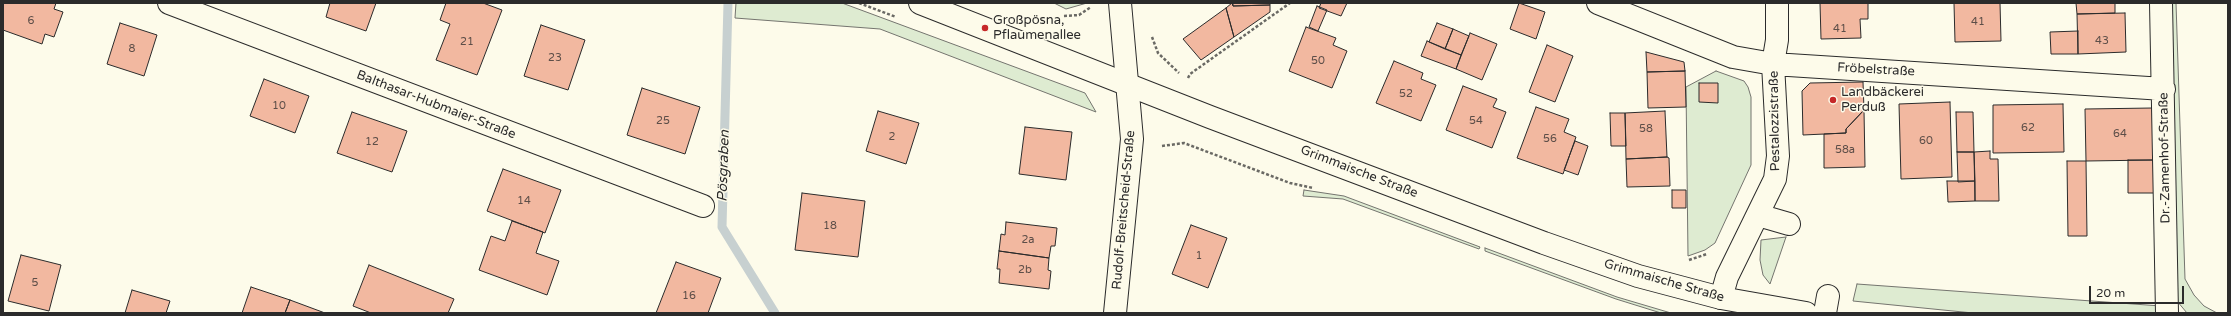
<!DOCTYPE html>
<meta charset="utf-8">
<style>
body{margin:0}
#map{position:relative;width:2231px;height:316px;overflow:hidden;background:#fdfbea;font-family:"Varela Round",sans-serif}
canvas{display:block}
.frame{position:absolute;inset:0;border:4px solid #2b2b2b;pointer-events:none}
.scale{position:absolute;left:2089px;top:286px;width:95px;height:18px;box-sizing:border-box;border:2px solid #2b2b2b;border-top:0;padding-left:5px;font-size:12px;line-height:14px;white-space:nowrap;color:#2b2b2b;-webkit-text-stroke:3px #fdfbea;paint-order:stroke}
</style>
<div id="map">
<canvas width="2231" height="316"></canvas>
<div class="frame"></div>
<div class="scale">20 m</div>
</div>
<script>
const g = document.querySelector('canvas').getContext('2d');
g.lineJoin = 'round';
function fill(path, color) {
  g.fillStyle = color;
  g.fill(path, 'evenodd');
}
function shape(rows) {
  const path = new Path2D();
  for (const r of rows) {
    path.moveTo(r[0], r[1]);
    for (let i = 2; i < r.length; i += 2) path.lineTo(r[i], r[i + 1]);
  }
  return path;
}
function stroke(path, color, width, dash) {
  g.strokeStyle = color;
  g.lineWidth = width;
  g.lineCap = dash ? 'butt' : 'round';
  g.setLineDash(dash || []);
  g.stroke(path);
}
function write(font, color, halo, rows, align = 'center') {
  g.font = font + ' "Varela Round",sans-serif';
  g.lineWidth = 3;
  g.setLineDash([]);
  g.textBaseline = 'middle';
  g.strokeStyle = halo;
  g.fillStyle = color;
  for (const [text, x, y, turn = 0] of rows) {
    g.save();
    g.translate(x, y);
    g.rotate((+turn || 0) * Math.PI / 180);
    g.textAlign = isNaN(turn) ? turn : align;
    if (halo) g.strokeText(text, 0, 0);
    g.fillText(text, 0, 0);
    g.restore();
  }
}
const green = shape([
 [736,3,842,3,1085,93,1096,112,880,29,735,18,736,3],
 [1054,3,1087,3,1066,9,1054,3],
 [2169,3,2176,3,2185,279,2194,295,2204,306,2217,313,2187,313,2177,301,2169,3],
 [1716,71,1744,81,1748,87,1751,97,1751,165,1715,243,1705,250,1688,256,1686,87,1716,71],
 [1304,190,1344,196,1480,247,1479,249,1343,199,1303,196,1304,190],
 [1786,237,1770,284,1763,275,1760,260,1761,240,1786,237],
 [1485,248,1617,297,1671,313,1661,313,1616,299,1485,251,1485,248],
 [1857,284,2161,306,2156,313,1973,313,1853,301,1857,284]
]);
fill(green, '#deebd1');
stroke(green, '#74746e', 1);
stroke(shape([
 [728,3,722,227,775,313]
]), '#c7d0d0', 9);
const building = shape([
 [3,3,56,3,54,9,63,12,54,37,45,34,42,44,3,30,3,3],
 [330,3,376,3,366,31,326,17,330,3],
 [446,3,483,3,502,10,477,75,436,60,450,24,440,20,446,3],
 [1232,3,1233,6,1270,5,1270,12,1234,37,1226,8,1232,3],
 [1233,3,1270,3,1270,5,1233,6,1233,3],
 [1321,3,1347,3,1341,16,1319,8,1321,3],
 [1519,3,1545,12,1536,39,1510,29,1519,3],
 [1820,3,1868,3,1868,19,1860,19,1861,38,1821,39,1820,3],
 [1954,3,2000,3,2001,41,1955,42,1954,3],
 [2076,3,2115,3,2115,13,2077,14,2076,3],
 [1317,6,1327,10,1318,31,1309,27,1317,6],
 [1226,8,1234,37,1201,60,1183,39,1226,8],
 [2125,13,2126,52,2078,54,2077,14,2125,13],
 [120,23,157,35,144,76,107,64,120,23],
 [1437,23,1453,29,1445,49,1429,42,1437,23],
 [541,25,585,40,568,90,524,76,541,25],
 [1306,27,1336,38,1333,45,1347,51,1332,88,1289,71,1306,27],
 [1453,29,1469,36,1461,55,1445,49,1453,29],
 [2078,31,2078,54,2051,54,2050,32,2078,31],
 [1470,33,1497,44,1482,80,1456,69,1470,33],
 [1427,41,1461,55,1456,69,1421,56,1427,41],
 [1547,45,1573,56,1555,102,1529,92,1547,45],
 [1646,52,1684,62,1685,71,1647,72,1646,52],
 [1394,61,1423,73,1421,79,1436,85,1421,121,1376,103,1394,61],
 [1685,71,1686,107,1648,108,1647,72,1685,71],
 [264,79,309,96,295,133,250,116,264,79],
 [1863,82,1864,110,1846,129,1846,133,1803,135,1802,91,1810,83,1863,82],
 [1699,83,1718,83,1718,103,1699,102,1699,83],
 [1463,86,1497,99,1493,107,1506,112,1492,148,1446,130,1463,86],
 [642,88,700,107,685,154,627,135,642,88],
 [1950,102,1952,177,1901,179,1899,104,1950,102],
 [2063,104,2064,152,1993,153,1993,105,2063,104],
 [1536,107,1569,119,1564,132,1576,137,1563,174,1517,158,1536,107],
 [2153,108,2154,160,2086,161,2085,109,2153,108],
 [1864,110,1865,167,1824,168,1824,134,1846,133,1846,129,1864,110],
 [878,111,919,123,906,164,866,151,878,111],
 [1665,111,1667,157,1626,159,1625,113,1665,111],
 [352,112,407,131,392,172,337,153,352,112],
 [1956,112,1973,112,1974,152,1957,152,1956,112],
 [1610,113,1625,113,1626,146,1611,146,1610,113],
 [1025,127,1072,132,1066,180,1019,174,1025,127],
 [1575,141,1588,146,1578,175,1564,170,1575,141],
 [1990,151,1990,159,1998,159,1999,201,1975,201,1974,152,1990,151],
 [1957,152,1974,152,1975,181,1958,182,1957,152],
 [1667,157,1669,158,1670,186,1627,187,1626,159,1667,157],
 [2128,160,2154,160,2155,193,2128,193,2128,160],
 [2067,161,2086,161,2087,236,2068,236,2067,161],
 [503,169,561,190,545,233,487,211,503,169],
 [1947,181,1975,181,1975,201,1948,202,1947,181],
 [1672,190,1686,190,1686,208,1672,208,1672,190],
 [802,193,865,201,858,257,795,250,802,193],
 [512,221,543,232,536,253,559,261,547,295,479,270,491,236,505,241,512,221],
 [1006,222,1057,228,1055,246,1051,246,1049,258,999,251,1001,234,1005,235,1006,222],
 [1191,225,1227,238,1208,288,1172,274,1191,225],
 [999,251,1049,258,1048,270,1051,271,1049,289,999,283,1000,269,997,269,999,251],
 [21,255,61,265,49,311,8,301,21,255],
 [676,262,721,278,708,313,656,313,676,262],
 [369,265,454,299,448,313,371,313,353,306,369,265],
 [251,287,290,300,285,313,242,313,251,287],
 [132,290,170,301,166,313,125,313,132,290],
 [290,300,325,313,285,313,290,300]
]);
fill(building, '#f2b8a0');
stroke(building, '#2b2b2b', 1);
const minor = shape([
 [169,3,703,206],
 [1598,3,1733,57,1773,64,2164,89],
 [2161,3,2167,313],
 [1758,215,1789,224],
 [1721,298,1727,277,1775,179,1778,156,1773,64,1777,40,1777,3],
 [1115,313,1132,139,1120,3],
 [1825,313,1828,296]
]);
const major = shape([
 [920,3,1210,117,1544,243,1638,276,1721,298,1806,313]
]);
stroke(minor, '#2b2b2b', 24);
stroke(major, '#2b2b2b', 24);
stroke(shape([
 [859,3,896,17],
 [1064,16,1079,15,1091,7],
 [1152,37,1158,53,1179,73],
 [1188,78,1190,74,1290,3],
 [1162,146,1184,143,1290,183,1313,188],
 [1689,260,1707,254]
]), '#6a6964', 2.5, [3, 2]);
stroke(minor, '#fdfbea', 22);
stroke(major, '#fdfbea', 22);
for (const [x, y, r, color] of [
 [985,28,4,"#c62828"],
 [1833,100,4,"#c62828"]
]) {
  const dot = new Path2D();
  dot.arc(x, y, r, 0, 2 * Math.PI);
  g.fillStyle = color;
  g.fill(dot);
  stroke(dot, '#fdfbea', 1.5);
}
write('11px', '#5d4e48', null, [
 ["6",31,21],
 ["41",1978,22],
 ["41",1840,29],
 ["43",2102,41],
 ["21",467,42],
 ["8",132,49],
 ["23",555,58],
 ["50",1318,61],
 ["52",1406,94],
 ["10",279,106],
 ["25",663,121],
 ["54",1476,121],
 ["62",2028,128],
 ["58",1646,129],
 ["64",2120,134],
 ["2",892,137],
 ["56",1550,139],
 ["60",1926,141],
 ["12",372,142],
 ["58a",1845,150],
 ["14",524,201],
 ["18",830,226],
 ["2a",1028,240],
 ["1",1199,256],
 ["2b",1025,270],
 ["5",35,283],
 ["16",689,296]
]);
write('13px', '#2b2b2b', '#fdfbea', [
 ["Großpösna,",993,21],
 ["Pflaumenallee",993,36],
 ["Landbäckerei",1841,93],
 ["Perduß",1841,108]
], 'left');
write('13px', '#2b2b2b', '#fdfbea', [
 ["Fröbelstraße",1876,70,3],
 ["Balthasar-Hubmaier-Straße",436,105,21],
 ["Pestalozzistraße",1775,121,-91],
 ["Dr.-Zamenhof-Straße",2165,158,-91],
 ["Grimmaische Straße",1359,172,21],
 ["Rudolf-Breitscheid-Straße",1124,210,-85],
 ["Grimmaische Straße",1664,281,16]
]);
write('italic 14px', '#2b2b2b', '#fdfbea', [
 ["Pösgraben",724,166,-88]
]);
</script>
